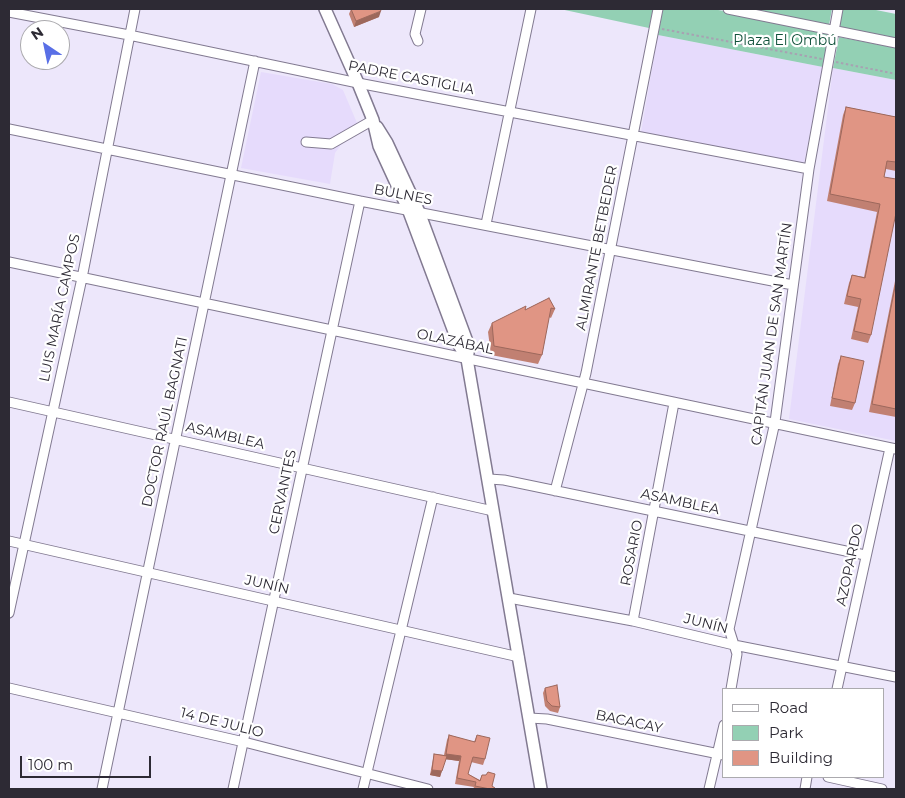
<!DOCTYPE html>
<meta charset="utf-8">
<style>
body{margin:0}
#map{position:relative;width:905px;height:798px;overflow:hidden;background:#ede7fb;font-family:Montserrat,sans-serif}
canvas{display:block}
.frame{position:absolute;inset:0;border:10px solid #2d2a34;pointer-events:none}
.legend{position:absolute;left:722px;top:688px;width:162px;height:90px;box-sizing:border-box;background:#fff;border:1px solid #abaaae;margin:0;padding:6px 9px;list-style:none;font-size:15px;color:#2d2a34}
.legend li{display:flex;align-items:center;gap:10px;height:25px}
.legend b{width:25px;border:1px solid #abaaae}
.north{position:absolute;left:20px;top:20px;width:50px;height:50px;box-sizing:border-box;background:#fff;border:1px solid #abaaae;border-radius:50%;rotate:326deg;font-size:14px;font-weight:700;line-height:20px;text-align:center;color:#2d2a34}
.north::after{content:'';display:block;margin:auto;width:18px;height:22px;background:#596fe6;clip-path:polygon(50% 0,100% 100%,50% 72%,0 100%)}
.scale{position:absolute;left:20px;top:756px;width:131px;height:22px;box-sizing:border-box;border:2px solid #2d2a34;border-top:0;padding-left:6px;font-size:15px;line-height:18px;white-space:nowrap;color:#2d2a34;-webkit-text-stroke:4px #fff;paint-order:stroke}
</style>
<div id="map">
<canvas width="905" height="798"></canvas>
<div class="frame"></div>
<ul class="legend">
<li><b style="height:6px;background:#fff"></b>Road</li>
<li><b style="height:14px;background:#93d0b4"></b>Park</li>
<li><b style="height:14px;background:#e09584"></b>Building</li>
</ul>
<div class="north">N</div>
<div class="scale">100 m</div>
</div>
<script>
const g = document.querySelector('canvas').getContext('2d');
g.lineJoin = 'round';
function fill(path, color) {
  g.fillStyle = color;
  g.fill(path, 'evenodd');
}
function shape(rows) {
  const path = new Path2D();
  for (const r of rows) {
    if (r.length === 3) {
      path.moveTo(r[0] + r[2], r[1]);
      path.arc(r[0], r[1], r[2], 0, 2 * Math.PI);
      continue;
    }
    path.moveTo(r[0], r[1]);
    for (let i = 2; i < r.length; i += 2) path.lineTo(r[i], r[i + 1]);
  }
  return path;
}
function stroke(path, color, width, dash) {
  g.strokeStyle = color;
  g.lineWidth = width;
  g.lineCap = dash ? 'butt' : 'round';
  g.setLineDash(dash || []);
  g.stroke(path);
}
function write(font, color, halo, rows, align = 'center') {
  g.font = font + ' Montserrat,sans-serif';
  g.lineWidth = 4.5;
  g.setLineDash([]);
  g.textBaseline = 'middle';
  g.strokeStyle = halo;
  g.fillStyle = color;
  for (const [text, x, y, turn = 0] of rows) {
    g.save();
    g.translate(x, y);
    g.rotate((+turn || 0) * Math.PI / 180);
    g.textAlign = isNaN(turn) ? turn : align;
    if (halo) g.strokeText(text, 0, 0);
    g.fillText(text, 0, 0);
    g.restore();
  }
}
fill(shape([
 [658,35,823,67,804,163,641,132],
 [833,68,896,80,896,441,789,419],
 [261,72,332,84,343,90,357,123,335,153,330,184,241,168]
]), '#e6dbfc');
fill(shape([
 [560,9,653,9,649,28],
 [663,9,713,9,830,31,823,67,658,35],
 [749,9,832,9,829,25],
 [841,9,871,9,896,14,896,41,837,29],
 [839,37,896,48,896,80,833,68]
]), '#93d0b4');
const minor = shape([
 [728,9,896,43],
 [9,12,129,35,358,83,809,169],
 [418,41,415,34,421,9],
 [9,129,360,201,793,285],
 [306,142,331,144,373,120],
 [486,224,531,9],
 [9,262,896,449],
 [9,402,493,511],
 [489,479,504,480,865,555],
 [555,491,586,373,658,9],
 [9,541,519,657],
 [509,598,633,621,734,645,896,677],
 [9,613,82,278,135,9],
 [633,621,674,403],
 [9,688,244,742,428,789],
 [731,689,737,654,729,629,775,422,809,169,838,9],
 [837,689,890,448],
 [529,718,547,719,724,755],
 [828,777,882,789],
 [102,789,255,61],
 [233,789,360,201],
 [363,789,433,497],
 [709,789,724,725],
 [805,789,807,777]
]);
const major = shape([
 [325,9,358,83,373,120,379,146,408,209,459,345,467,359,541,789],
 [377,127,387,143,419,212,469,347,467,359]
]);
stroke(minor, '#827a91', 11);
stroke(major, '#827a91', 14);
stroke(shape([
 [662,29,822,59],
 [756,40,3],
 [836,62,896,74]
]), '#a7a2b2', 2, [2.5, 2.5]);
stroke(minor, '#fff', 9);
stroke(major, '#fff', 11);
fill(shape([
 [351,9,379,17,354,27,349,14],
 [846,107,896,117,896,171,886,169,884,177,871,335,868,343,851,339,858,307,844,304,849,283,852,275,864,277,877,212,827,201,843,115],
 [896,276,896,417,869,412],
 [549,298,555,309,551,318,549,317,542,355,538,364,491,355,488,332,492,323,525,310],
 [841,356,855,403,852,410,830,406,838,364],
 [545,688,560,707,558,713,550,711,545,706,543,693],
 [449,735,474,742,477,735,485,759,483,765,471,762,468,774,480,780,482,775,495,789,473,789,474,787,455,784,459,761,445,759,440,777,430,775,433,759,434,754,444,755,447,740]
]), '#c18072');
fill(shape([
 [381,11,379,17,354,27,356,21],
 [446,754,461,756,459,761,444,759],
 [432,770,442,771,440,777,430,775]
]), '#9d685c');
const building = shape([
 [351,9,380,9,381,11,356,21,351,9],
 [846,107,896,117,896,162,887,161,884,177,896,179,896,213,871,335,854,331,861,299,847,296,852,275,865,278,880,204,830,194,846,107],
 [896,282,896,409,872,404,896,282],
 [549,298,555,309,551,308,542,355,494,346,492,323,526,306,525,310,549,298],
 [841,356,864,361,855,403,832,398,841,356],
 [557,685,560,707,552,706,547,701,545,688,557,685],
 [449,735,475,742,477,735,490,738,485,759,473,757,468,774,480,781,482,775,486,775,488,772,495,774,492,786,495,788,495,789,490,789,475,786,476,782,457,778,461,756,446,754,449,735],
 [434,754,447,756,442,771,432,770,434,754]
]);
fill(building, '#e09584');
stroke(building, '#9d685c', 1);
write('14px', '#11523b', '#fff', [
 ["Plaza El Ombú",785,41]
]);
write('14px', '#2d2a34', '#fff', [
 ["PADRE CASTIGLIA",411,78,11],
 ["BULNES",403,195,11],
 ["ALMIRANTE BETBEDER",597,248,-79],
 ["LUIS MARÍA CAMPOS",60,308,-78],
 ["CAPITÁN JUAN DE SAN MARTÍN",772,334,-82],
 ["OLAZÁBAL",455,342,12],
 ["DOCTOR RAÚL BAGNATI",165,422,-78],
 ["ASAMBLEA",225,436,13],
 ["CERVANTES",283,492,-78],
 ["ASAMBLEA",680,502,12],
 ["ROSARIO",632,553,-79],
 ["AZOPARDO",850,565,-78],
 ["JUNÍN",267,585,13],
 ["JUNÍN",706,624,14],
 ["BACACAY",629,722,12],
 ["14 DE JULIO",222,723,14]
]);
</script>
